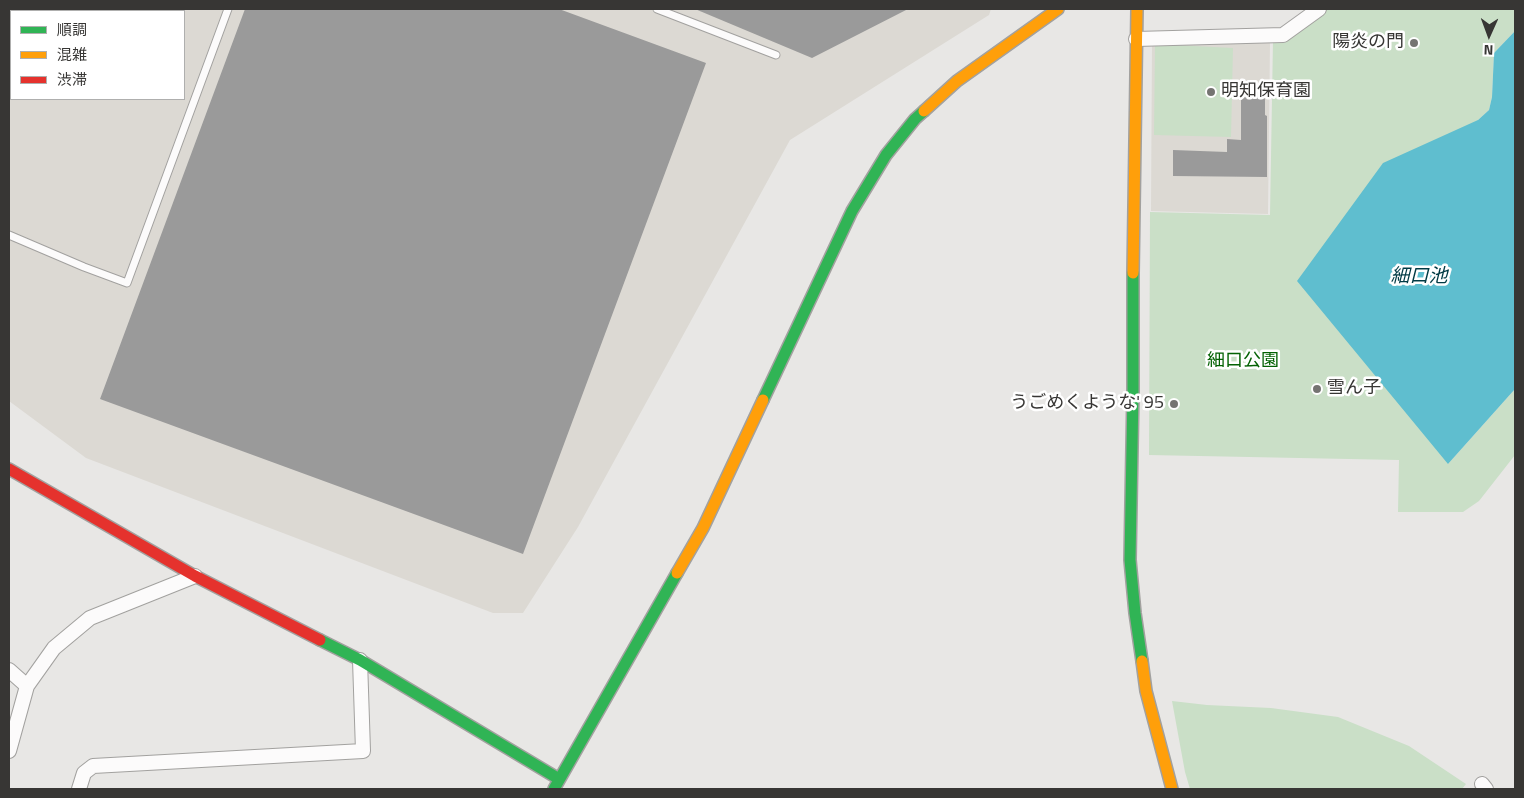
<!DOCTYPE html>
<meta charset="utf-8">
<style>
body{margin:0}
#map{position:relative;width:1524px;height:798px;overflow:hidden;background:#e8e7e5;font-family:"Titillium Web","Noto Sans JP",sans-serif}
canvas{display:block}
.frame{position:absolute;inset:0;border:10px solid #373634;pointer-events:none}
.legend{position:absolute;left:10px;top:10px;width:175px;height:90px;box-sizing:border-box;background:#fff;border:1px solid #afafae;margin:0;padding:6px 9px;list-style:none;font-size:15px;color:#373634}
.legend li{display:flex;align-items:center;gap:10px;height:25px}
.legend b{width:25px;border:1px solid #afafae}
.north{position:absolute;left:1464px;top:10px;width:50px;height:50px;-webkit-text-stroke:4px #fff;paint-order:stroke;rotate:182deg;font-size:14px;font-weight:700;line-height:20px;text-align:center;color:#373634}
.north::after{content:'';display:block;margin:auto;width:18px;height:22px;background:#373634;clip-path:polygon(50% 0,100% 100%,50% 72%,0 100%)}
</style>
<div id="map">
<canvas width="1524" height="798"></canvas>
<div class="frame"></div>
<ul class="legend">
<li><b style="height:6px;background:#30b455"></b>順調</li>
<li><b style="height:6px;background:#ff9f0a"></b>混雑</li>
<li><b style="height:6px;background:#e5322d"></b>渋滞</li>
</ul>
<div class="north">N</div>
</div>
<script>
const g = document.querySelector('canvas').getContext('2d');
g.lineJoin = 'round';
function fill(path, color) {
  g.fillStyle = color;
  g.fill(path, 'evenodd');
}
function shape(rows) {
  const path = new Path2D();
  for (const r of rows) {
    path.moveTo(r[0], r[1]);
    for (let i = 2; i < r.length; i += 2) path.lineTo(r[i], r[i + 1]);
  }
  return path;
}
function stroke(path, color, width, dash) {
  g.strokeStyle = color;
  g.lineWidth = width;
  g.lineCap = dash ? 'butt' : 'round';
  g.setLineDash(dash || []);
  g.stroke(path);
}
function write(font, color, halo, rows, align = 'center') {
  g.font = font + ' "Titillium Web","Noto Sans JP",sans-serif';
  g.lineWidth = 5;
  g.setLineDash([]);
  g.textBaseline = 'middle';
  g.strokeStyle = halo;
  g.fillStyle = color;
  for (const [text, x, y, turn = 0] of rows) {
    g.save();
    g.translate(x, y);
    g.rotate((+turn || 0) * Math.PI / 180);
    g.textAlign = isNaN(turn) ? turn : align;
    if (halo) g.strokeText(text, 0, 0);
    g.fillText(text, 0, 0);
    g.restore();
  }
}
fill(shape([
 [9,9,991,9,989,15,790,140,578,527,523,613,493,613,86,458,9,401],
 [11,11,184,11,184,99,11,99],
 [1152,42,1270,42,1268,214,1151,211]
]), '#dcd9d3');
fill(shape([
 [1327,9,1515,9,1515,31,1494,53,1492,97,1489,110,1478,120,1448,464,1515,389,1515,455,1479,501,1463,512,1398,512,1399,460,1149,455,1150,212,1270,215,1273,40,1284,40],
 [1155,44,1233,48,1231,137,1154,135],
 [1172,701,1207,705,1271,708,1338,717,1409,746,1466,784,1462,789,1190,789,1185,772]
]), '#cadfc7');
fill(shape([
 [1515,31,1515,389,1448,464,1297,281,1383,163,1478,120,1489,110,1492,97,1494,53]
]), '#5fbecf');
fill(shape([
 [245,9,559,9,706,63,523,554,100,399],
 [695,9,908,9,812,58],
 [1241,88,1265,89,1265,115,1267,116,1267,177,1173,176,1173,150,1227,152,1227,139,1241,140]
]), '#9a9a9a');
const lane = shape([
 [657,9,776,55],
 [36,11,37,9],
 [9,86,11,79],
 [9,235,84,267,127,283,228,9]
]);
const street = shape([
 [1136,39,1283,35,1319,9],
 [9,670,27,686],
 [9,751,27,686,54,648,90,618,195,576],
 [1482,784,1486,789],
 [79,789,84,773,93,766,363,751,360,660]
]);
const fast = shape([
 [1133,273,1133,391,1130,560,1135,613,1142,661],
 [763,400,852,211,886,155,915,119,924,111],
 [320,640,360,660,559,779],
 [554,789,677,573]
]);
const slow = shape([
 [924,111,957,81,1058,9],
 [1133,273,1137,9],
 [677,573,703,528,763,400],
 [1142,661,1146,691,1172,789]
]);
const jam = shape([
 [9,469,195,576,320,640]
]);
stroke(lane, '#a2a19f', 9);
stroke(street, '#a2a19f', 16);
stroke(fast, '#a2a19f', 14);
stroke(slow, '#a2a19f', 14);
stroke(jam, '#a2a19f', 14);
stroke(lane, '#fcfbfb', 7);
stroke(street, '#fcfbfb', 14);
stroke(fast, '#30b455', 11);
stroke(slow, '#ff9f0a', 11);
stroke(jam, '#e5322d', 11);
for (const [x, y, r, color] of [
 [1414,43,5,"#757472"],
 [1211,92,5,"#757472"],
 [1317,389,5,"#757472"],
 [1174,404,5,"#757472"]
]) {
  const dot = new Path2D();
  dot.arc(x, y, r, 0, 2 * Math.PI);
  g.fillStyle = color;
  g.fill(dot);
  stroke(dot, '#fff', 2);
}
write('18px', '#373634', '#fff', [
 ["陽炎の門",1404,43],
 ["明知保育園",1221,92,"left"],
 ["雪ん子",1327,389,"left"],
 ["うごめくような' 95",1164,404]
], 'right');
write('18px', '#046204', '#fff', [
 ["細口公園",1243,362]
]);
write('italic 19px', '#003a44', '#fff', [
 ["細口池",1419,277]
]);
</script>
